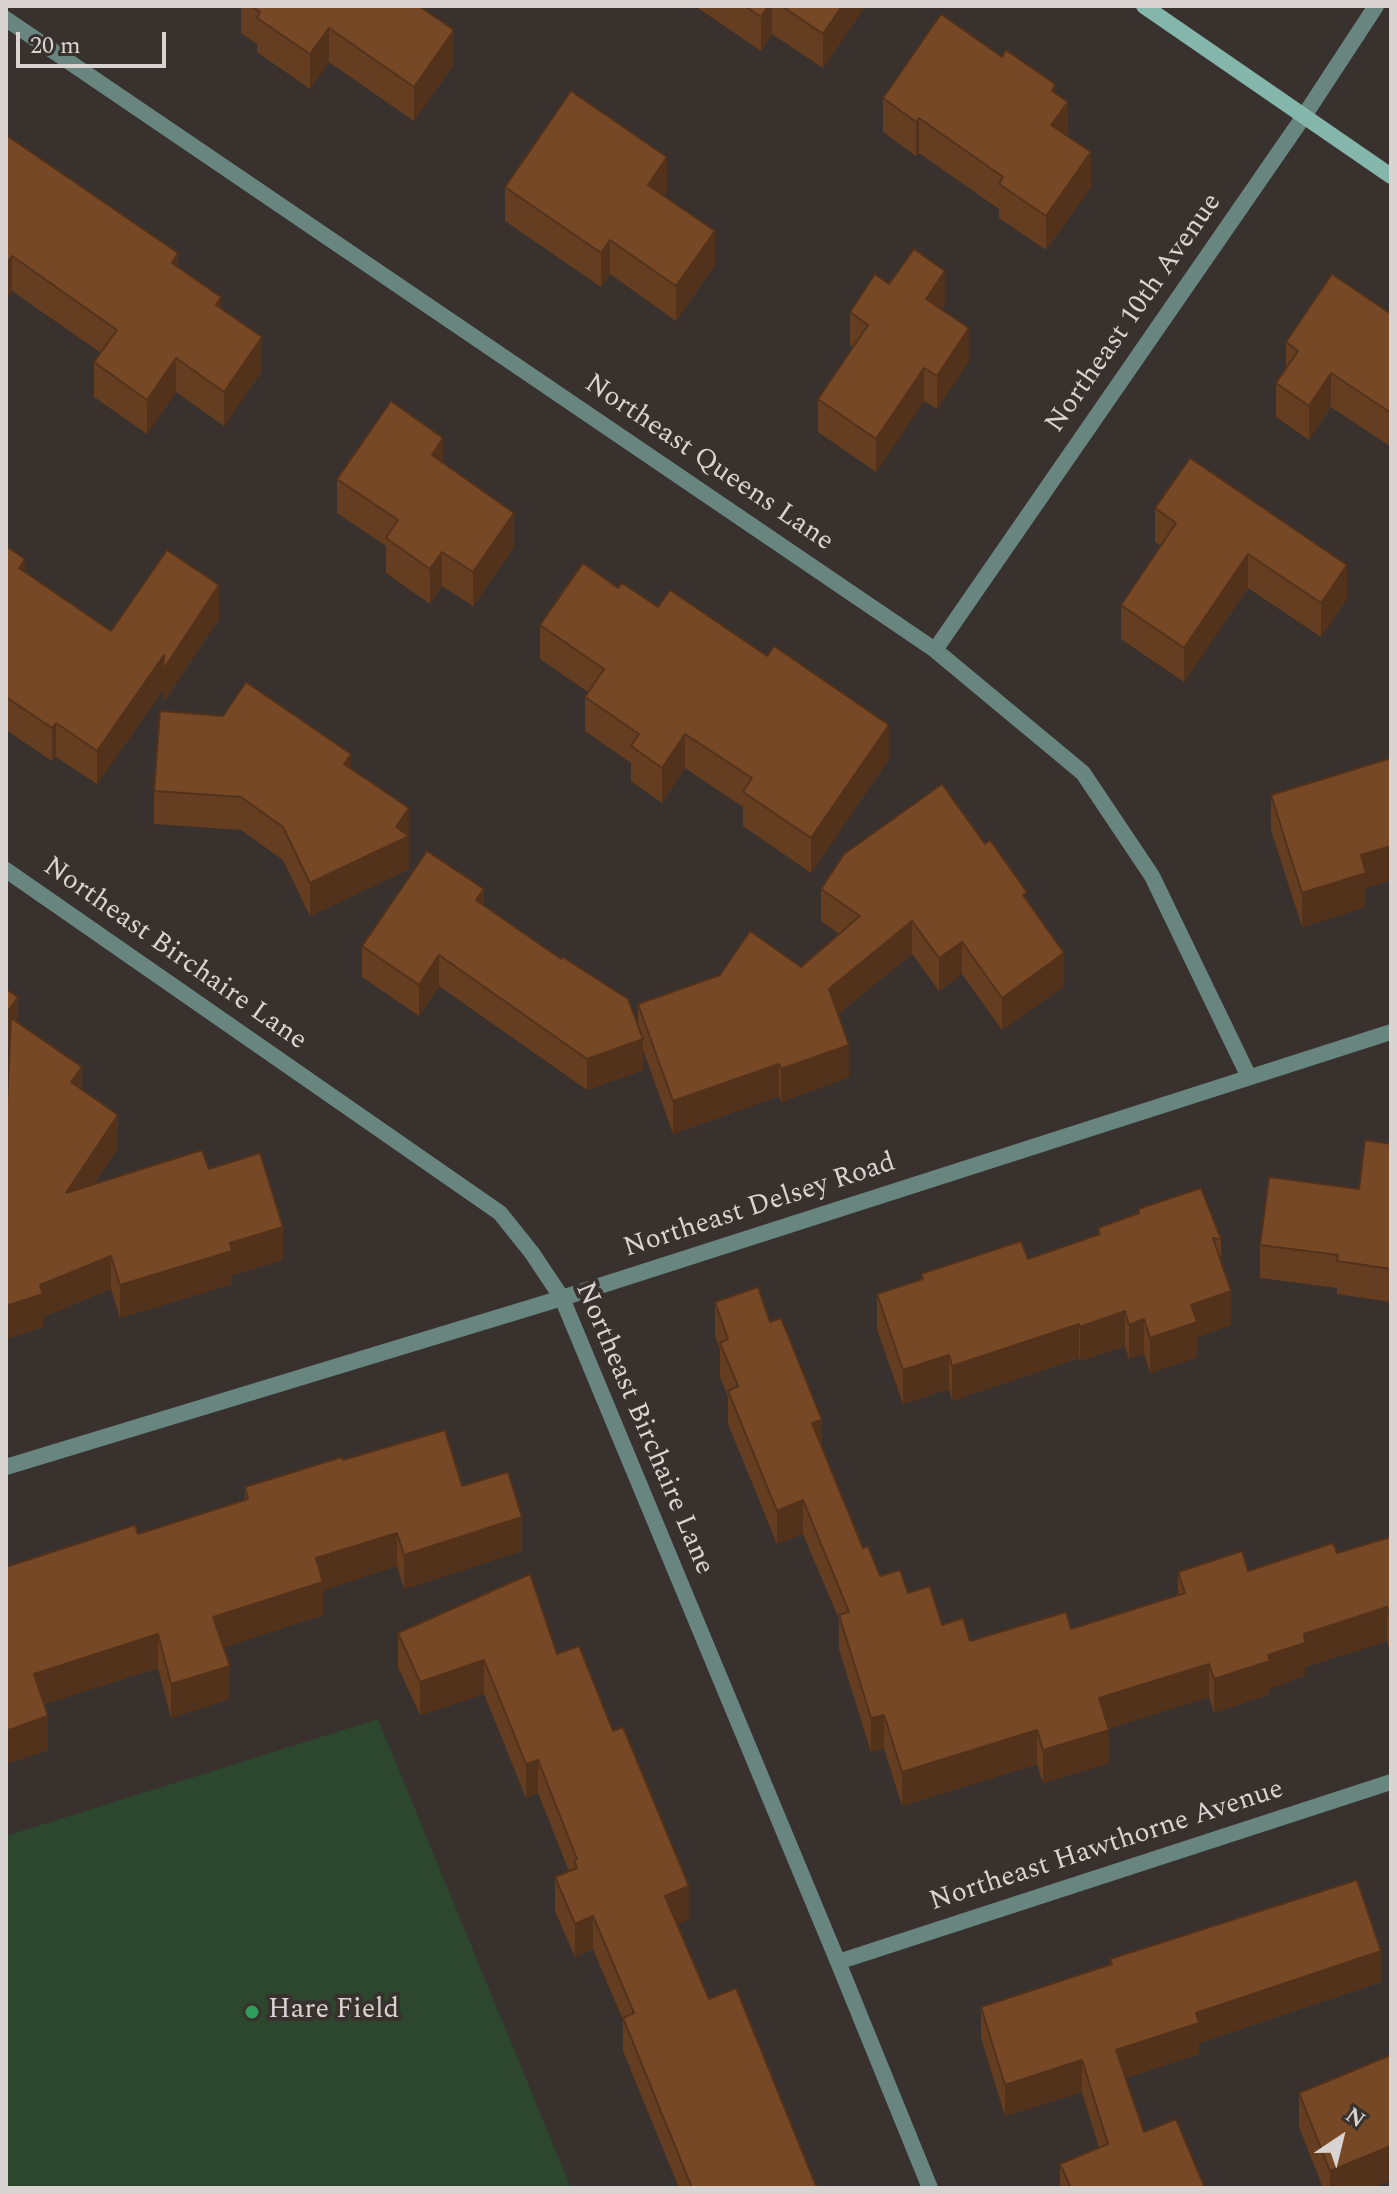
<!DOCTYPE html>
<style>
body{margin:0}
#map{position:relative;width:1397px;height:2194px;overflow:hidden;background:#38312d;font-family:Spectral,serif}
canvas{display:block}
.frame{position:absolute;inset:0;border:8px solid #d9d4d2;pointer-events:none}
.north{position:absolute;left:1301px;top:2098px;width:80px;height:80px;-webkit-text-stroke:6px #38312d;paint-order:stroke;rotate:35deg;font-size:22px;font-weight:700;line-height:32px;text-align:center;color:#d9d4d2}
.north::after{content:'';display:block;margin:auto;width:28px;height:36px;background:#d9d4d2;clip-path:polygon(50% 0,100% 100%,50% 72%,0 100%)}
.scale{position:absolute;left:16px;top:32px;width:150px;height:36px;box-sizing:border-box;border:4px solid #d9d4d2;border-top:0;padding-left:10px;font-size:24px;line-height:28px;white-space:nowrap;color:#d9d4d2;-webkit-text-stroke:6px #38312d;paint-order:stroke}
</style>
<div id="map">
<canvas width="1397" height="2194"></canvas>
<div class="frame"></div>
<div class="north">N</div>
<div class="scale">20 m</div>
</div>
<script>
const g = document.querySelector('canvas').getContext('2d');
g.lineJoin = 'round';
function fill(path, color) {
  g.fillStyle = color;
  g.fill(path, 'evenodd');
}
function shape(rows) {
  const path = new Path2D();
  for (const r of rows) {
    path.moveTo(r[0], r[1]);
    for (let i = 2; i < r.length; i += 2) path.lineTo(r[i], r[i + 1]);
  }
  return path;
}
function stroke(path, color, width, dash) {
  g.strokeStyle = color;
  g.lineWidth = width;
  g.lineCap = dash ? 'butt' : 'round';
  g.setLineDash(dash || []);
  g.stroke(path);
}
function write(font, color, halo, rows, align = 'center') {
  g.font = font + ' Spectral,serif';
  g.lineWidth = 8;
  g.setLineDash([]);
  g.textBaseline = 'middle';
  g.strokeStyle = halo;
  g.fillStyle = color;
  for (const [text, x, y, turn = 0] of rows) {
    g.save();
    g.translate(x, y);
    g.rotate((+turn || 0) * Math.PI / 180);
    g.textAlign = isNaN(turn) ? turn : align;
    if (halo) g.strokeText(text, 0, 0);
    g.fillText(text, 0, 0);
    g.restore();
  }
}
fill(shape([
 [378,1719,571,2188,6,2188,6,1836]
]), '#2c472e');
stroke(shape([
 [6,19,935,650,1083,773,1152,876,1249,1077],
 [935,650,1304,116,1376,6],
 [6,870,500,1213,532,1253,562,1298,838,1962,930,2188],
 [6,1467,562,1298,1391,1032],
 [838,1962,1391,1782]
]), '#68867f', 16);
stroke(shape([
 [1144,6,1391,176]
]), '#85b6ab', 16);
fill(shape([
 [241,6,419,6,454,64,414,121,329,62,310,89,257,52,257,44,241,33],
 [695,6,864,6,864,8,823,68,772,34,761,51],
 [1055,93,1068,136,1091,187,1046,250,999,218,999,209,919,153,916,156,883,132,883,98],
 [6,135,178,267,221,309,262,371,224,426,176,392,147,434,94,397,94,362,101,353,12,291,6,299],
 [505,187,667,192,664,196,715,265,676,321,610,274,601,287,505,221],
 [889,284,945,304,941,309,969,361,937,409,924,401,876,472,818,432,818,399,853,347,850,345,850,312],
 [1391,314,1391,447,1331,407,1309,440,1276,417,1276,383,1286,369,1286,342],
 [443,463,514,547,473,606,442,586,430,604,386,573,386,546,337,513,337,479],
 [1155,508,1347,599,1321,637,1248,588,1184,682,1121,639,1121,605,1161,546,1155,542],
 [6,546,25,572,111,631,219,619,163,703,163,690,97,784,56,757,52,761,6,730],
 [618,588,889,759,811,873,743,826,743,807,685,768,662,803,631,781,631,763,585,731,585,697,588,692,540,659,540,625],
 [351,769,409,808,409,869,310,916,283,860,241,830,154,824,154,791],
 [1271,795,1366,888,1366,907,1302,927,1271,830],
 [821,889,1027,901,1064,986,1002,1030,962,974,939,991,912,954,838,1014,849,1077,781,1102,779,1096,673,1134,643,1049,643,1070,587,1090,439,986,419,1016,362,977,362,946,484,905,638,1027,638,1004,801,967,839,934,821,921],
 [6,989,18,1023,82,1090,118,1148,94,1184,209,1169,283,1260,232,1275,232,1284,120,1318,111,1289,43,1317,43,1327,6,1339,6,1126,10,1043,6,1049],
 [1391,1144,1391,1302,1337,1294,1337,1288,1260,1278,1260,1245,1359,1189],
 [1138,1209,1221,1239,1221,1260,1231,1325,1197,1337,1197,1357,1150,1373,1144,1353,1129,1359,1125,1346,1080,1361,1079,1358,952,1401,949,1389,903,1404,877,1329,877,1294,921,1280,921,1274,1028,1259,1098,1235,1098,1228,1138,1214],
 [715,1302,770,1322,863,1548,880,1576,908,1593,942,1625,970,1641,1071,1629,1178,1596,1178,1572,1248,1571,1337,1553,1391,1537,1391,1655,1387,1641,1305,1667,1305,1676,1270,1688,1270,1694,1214,1713,1209,1697,1109,1728,1109,1763,1043,1783,1037,1764,902,1806,884,1748,871,1752,839,1649,839,1619,803,1534,777,1544,728,1424,728,1397,720,1377,720,1349,715,1336],
 [343,1460,462,1486,522,1551,404,1589,397,1566,323,1590,323,1615,224,1647,230,1699,171,1718,158,1668,44,1704,48,1750,6,1764,6,1567,138,1534,245,1500,245,1487],
 [398,1633,557,1654,689,1919,677,1924,709,1999,817,2188,679,2188,623,2051,623,2020,593,1949,575,1957,555,1911,555,1877,569,1871,538,1793,526,1798,484,1694,420,1715,398,1667],
 [1110,1959,1381,1982,1199,2043,1199,2054,1126,2078,1144,2132,1205,2188,1060,2188,1060,2164,1099,2148,1082,2092,1005,2116,981,2038,981,2007,1110,1965],
 [1391,2055,1391,2180,1371,2188,1323,2188,1299,2127,1299,2093]
]), '#653e21');
fill(shape([
 [768,6,772,6,772,34,761,51,761,17],
 [842,6,864,6,864,8,823,68,823,34],
 [329,28,329,62,310,89,310,54],
 [454,30,454,64,414,121,414,87],
 [1055,84,1055,118,1068,102,1068,136,1051,159,1052,91],
 [919,118,919,153,916,156,916,122],
 [1091,152,1091,187,1046,250,1046,216],
 [667,157,667,192,648,219,648,185],
 [715,231,715,265,676,321,676,286],
 [610,240,610,274,601,287,601,253],
 [178,253,178,287,172,263],
 [12,256,12,291,6,299,6,265],
 [945,271,945,304,926,331,926,299],
 [221,297,221,332,216,305],
 [969,328,969,361,937,409,937,376],
 [262,337,262,371,224,426,224,392],
 [176,358,176,392,147,434,147,400],
 [924,368,924,401,876,472,876,439],
 [1331,373,1331,407,1309,440,1309,406],
 [443,438,443,472,432,455],
 [514,513,514,547,473,606,473,572],
 [442,552,442,586,430,604,430,569],
 [1248,554,1248,588,1184,682,1184,648],
 [25,559,25,592,19,568],
 [1347,565,1347,599,1321,637,1321,603],
 [219,585,219,619,163,703,163,690,97,784,97,751,164,655],
 [56,723,56,757,52,761,52,728],
 [889,725,889,759,811,873,811,838],
 [685,734,685,768,662,803,662,768],
 [351,754,351,787,344,764],
 [409,808,409,869,310,916,310,883,396,827],
 [1391,846,1391,880,1366,888,1366,907,1302,927,1302,893,1361,855],
 [484,889,484,920,476,900],
 [912,921,912,954,829,1021,829,989],
 [962,942,962,974,939,991,939,958],
 [1064,953,1064,986,1002,1030,1002,998],
 [439,955,439,986,419,1016,419,985],
 [18,997,18,1031,6,1049,6,1014],
 [643,1039,643,1070,587,1090,587,1059],
 [849,1045,849,1077,781,1102,781,1069],
 [779,1064,779,1096,673,1134,673,1101],
 [82,1067,82,1100,71,1082],
 [118,1115,118,1148,66,1226,66,1193],
 [283,1227,283,1260,232,1275,232,1284,120,1318,120,1285,230,1243],
 [111,1256,111,1289,43,1317,43,1327,6,1339,6,1306,40,1285],
 [1231,1291,1231,1325,1197,1337,1197,1357,1150,1373,1150,1338,1191,1305],
 [1125,1311,1125,1346,1080,1361,1080,1327],
 [1144,1319,1144,1353,1129,1359,1129,1325],
 [1079,1324,1079,1358,952,1401,952,1366],
 [949,1355,949,1389,903,1404,903,1370],
 [822,1420,822,1453,812,1423],
 [803,1500,803,1534,777,1544,777,1511],
 [522,1517,522,1551,404,1589,404,1555],
 [397,1533,397,1566,323,1590,323,1615,213,1651,213,1617,316,1558],
 [1387,1607,1387,1641,1305,1667,1305,1676,1270,1688,1270,1694,1214,1713,1214,1679,1268,1655,1304,1634],
 [158,1634,158,1668,34,1707,34,1674],
 [484,1660,484,1694,420,1715,420,1682],
 [1209,1664,1209,1697,1099,1732,1099,1698],
 [230,1666,230,1699,171,1718,171,1684],
 [884,1715,884,1748,871,1752,871,1718],
 [48,1716,48,1750,6,1764,6,1731],
 [1037,1730,1037,1764,902,1806,902,1772],
 [1109,1730,1109,1763,1043,1783,1043,1750],
 [538,1760,538,1793,526,1798,526,1764],
 [689,1886,689,1919,665,1930,665,1896],
 [593,1916,593,1949,575,1957,575,1924],
 [1381,1951,1381,1982,1199,2043,1199,2054,1116,2081,1116,2050,1196,2013],
 [1082,2060,1082,2092,1005,2116,1005,2085],
 [1391,2146,1391,2180,1371,2188,1330,2188,1330,2171]
]), '#53321b');
const building = shape([
 [251,6,419,6,454,30,414,87,329,28,310,54,257,18,260,12,251,6],
 [745,6,768,6,761,17,745,6],
 [782,6,842,6,823,34,782,6],
 [941,14,1002,57,1006,50,1055,84,1052,91,1068,102,1051,125,1091,152,1046,216,999,184,1003,177,919,118,916,122,883,98,941,14],
 [571,91,667,157,648,185,715,231,676,286,610,240,601,253,505,187,571,91],
 [6,135,178,253,172,263,221,297,216,305,262,337,224,392,176,358,147,400,94,362,117,330,12,256,6,265,6,135],
 [914,249,945,271,926,299,969,328,937,376,924,368,876,439,818,399,868,325,850,312,875,274,889,284,914,249],
 [1332,274,1391,314,1391,413,1331,373,1309,406,1276,383,1298,351,1286,342,1332,274],
 [391,401,443,438,432,455,514,513,473,572,442,552,430,569,386,538,398,520,337,479,391,401],
 [1190,458,1347,565,1321,603,1248,554,1184,648,1121,605,1176,523,1155,508,1190,458],
 [6,546,25,559,19,568,111,631,167,550,219,585,163,670,164,655,97,751,56,723,52,728,6,697,6,546],
 [583,563,618,588,622,583,658,607,670,590,767,656,774,646,889,725,811,838,743,792,752,778,685,734,662,768,631,746,639,734,585,697,604,669,540,625,583,563],
 [246,682,351,754,344,764,409,808,396,827,409,836,310,883,283,827,241,797,154,791,160,711,223,716,246,682],
 [1391,758,1391,846,1361,855,1366,873,1302,893,1271,795,1391,758],
 [942,784,985,844,990,840,1027,892,1023,895,1064,953,1002,998,962,942,939,958,912,921,829,989,849,1045,781,1069,779,1064,673,1101,638,1004,720,975,750,931,801,967,860,916,821,889,844,854,942,784],
 [427,851,484,889,476,900,561,959,563,957,628,999,643,1039,587,1059,439,955,419,985,362,946,427,851],
 [6,989,18,997,6,1014,6,989],
 [11,1018,82,1067,71,1082,118,1115,66,1193,202,1150,209,1169,260,1153,283,1227,230,1243,232,1251,120,1285,111,1256,40,1285,43,1294,6,1306,6,1126,11,1018],
 [1365,1140,1391,1144,1391,1269,1337,1261,1338,1255,1260,1245,1269,1177,1359,1189,1365,1140],
 [1201,1188,1221,1239,1213,1238,1231,1291,1191,1305,1197,1322,1150,1338,1144,1319,1129,1325,1125,1311,1080,1327,1079,1324,952,1366,949,1355,903,1370,877,1294,923,1279,921,1274,1021,1241,1028,1259,1100,1234,1098,1228,1139,1213,1138,1209,1201,1188],
 [758,1287,770,1322,781,1318,822,1420,812,1423,863,1548,868,1546,880,1576,900,1570,908,1593,930,1586,942,1625,963,1618,970,1641,1066,1612,1071,1629,1185,1593,1178,1572,1242,1551,1248,1571,1333,1543,1337,1553,1391,1537,1391,1622,1387,1607,1304,1634,1305,1643,1268,1655,1270,1661,1214,1679,1209,1664,1099,1698,1109,1730,1043,1750,1037,1730,902,1772,884,1715,871,1718,839,1615,849,1612,803,1500,777,1511,728,1391,738,1386,720,1343,728,1339,715,1302,758,1287],
 [445,1430,462,1486,508,1472,522,1517,404,1555,397,1533,316,1558,323,1582,213,1617,230,1666,171,1684,158,1634,34,1674,48,1716,6,1731,6,1567,135,1525,138,1534,248,1499,245,1487,342,1457,343,1460,445,1430],
 [530,1574,557,1654,579,1646,613,1731,623,1727,689,1886,665,1896,709,1999,736,1988,817,2188,692,2188,623,2018,634,2013,593,1916,575,1924,555,1877,577,1868,574,1861,577,1859,538,1760,526,1764,484,1660,420,1682,398,1633,530,1574],
 [1357,1880,1381,1951,1196,2013,1199,2023,1116,2050,1144,2132,1176,2119,1205,2188,1071,2188,1060,2164,1108,2144,1082,2060,1005,2085,981,2007,1112,1964,1110,1959,1357,1880],
 [1391,2055,1391,2146,1330,2171,1299,2093,1391,2055]
]);
fill(building, '#764826');
stroke(building, '#53321b', 2);
for (const [x, y, r, color] of [
 [252,2012,8,"#2e9e5b"]
]) {
  const dot = new Path2D();
  dot.arc(x, y, r, 0, 2 * Math.PI);
  g.fillStyle = color;
  g.fill(dot);
  stroke(dot, '#38312d', 3);
}
write('28px', '#d9d4d2', '#38312d', [
 ["Northeast 10th Avenue",1135,314,-55],
 ["Northeast Queens Lane",708,464,34],
 ["Northeast Birchaire Lane",174,955,35],
 ["Northeast Delsey Road",760,1207,-18],
 ["Northeast Birchaire Lane",643,1429,67],
 ["Northeast Hawthorne Avenue",1107,1847,-18]
]);
write('28px', '#d9d4d2', '#38312d', [
 ["Hare Field",268,2012]
], 'left');
</script>
